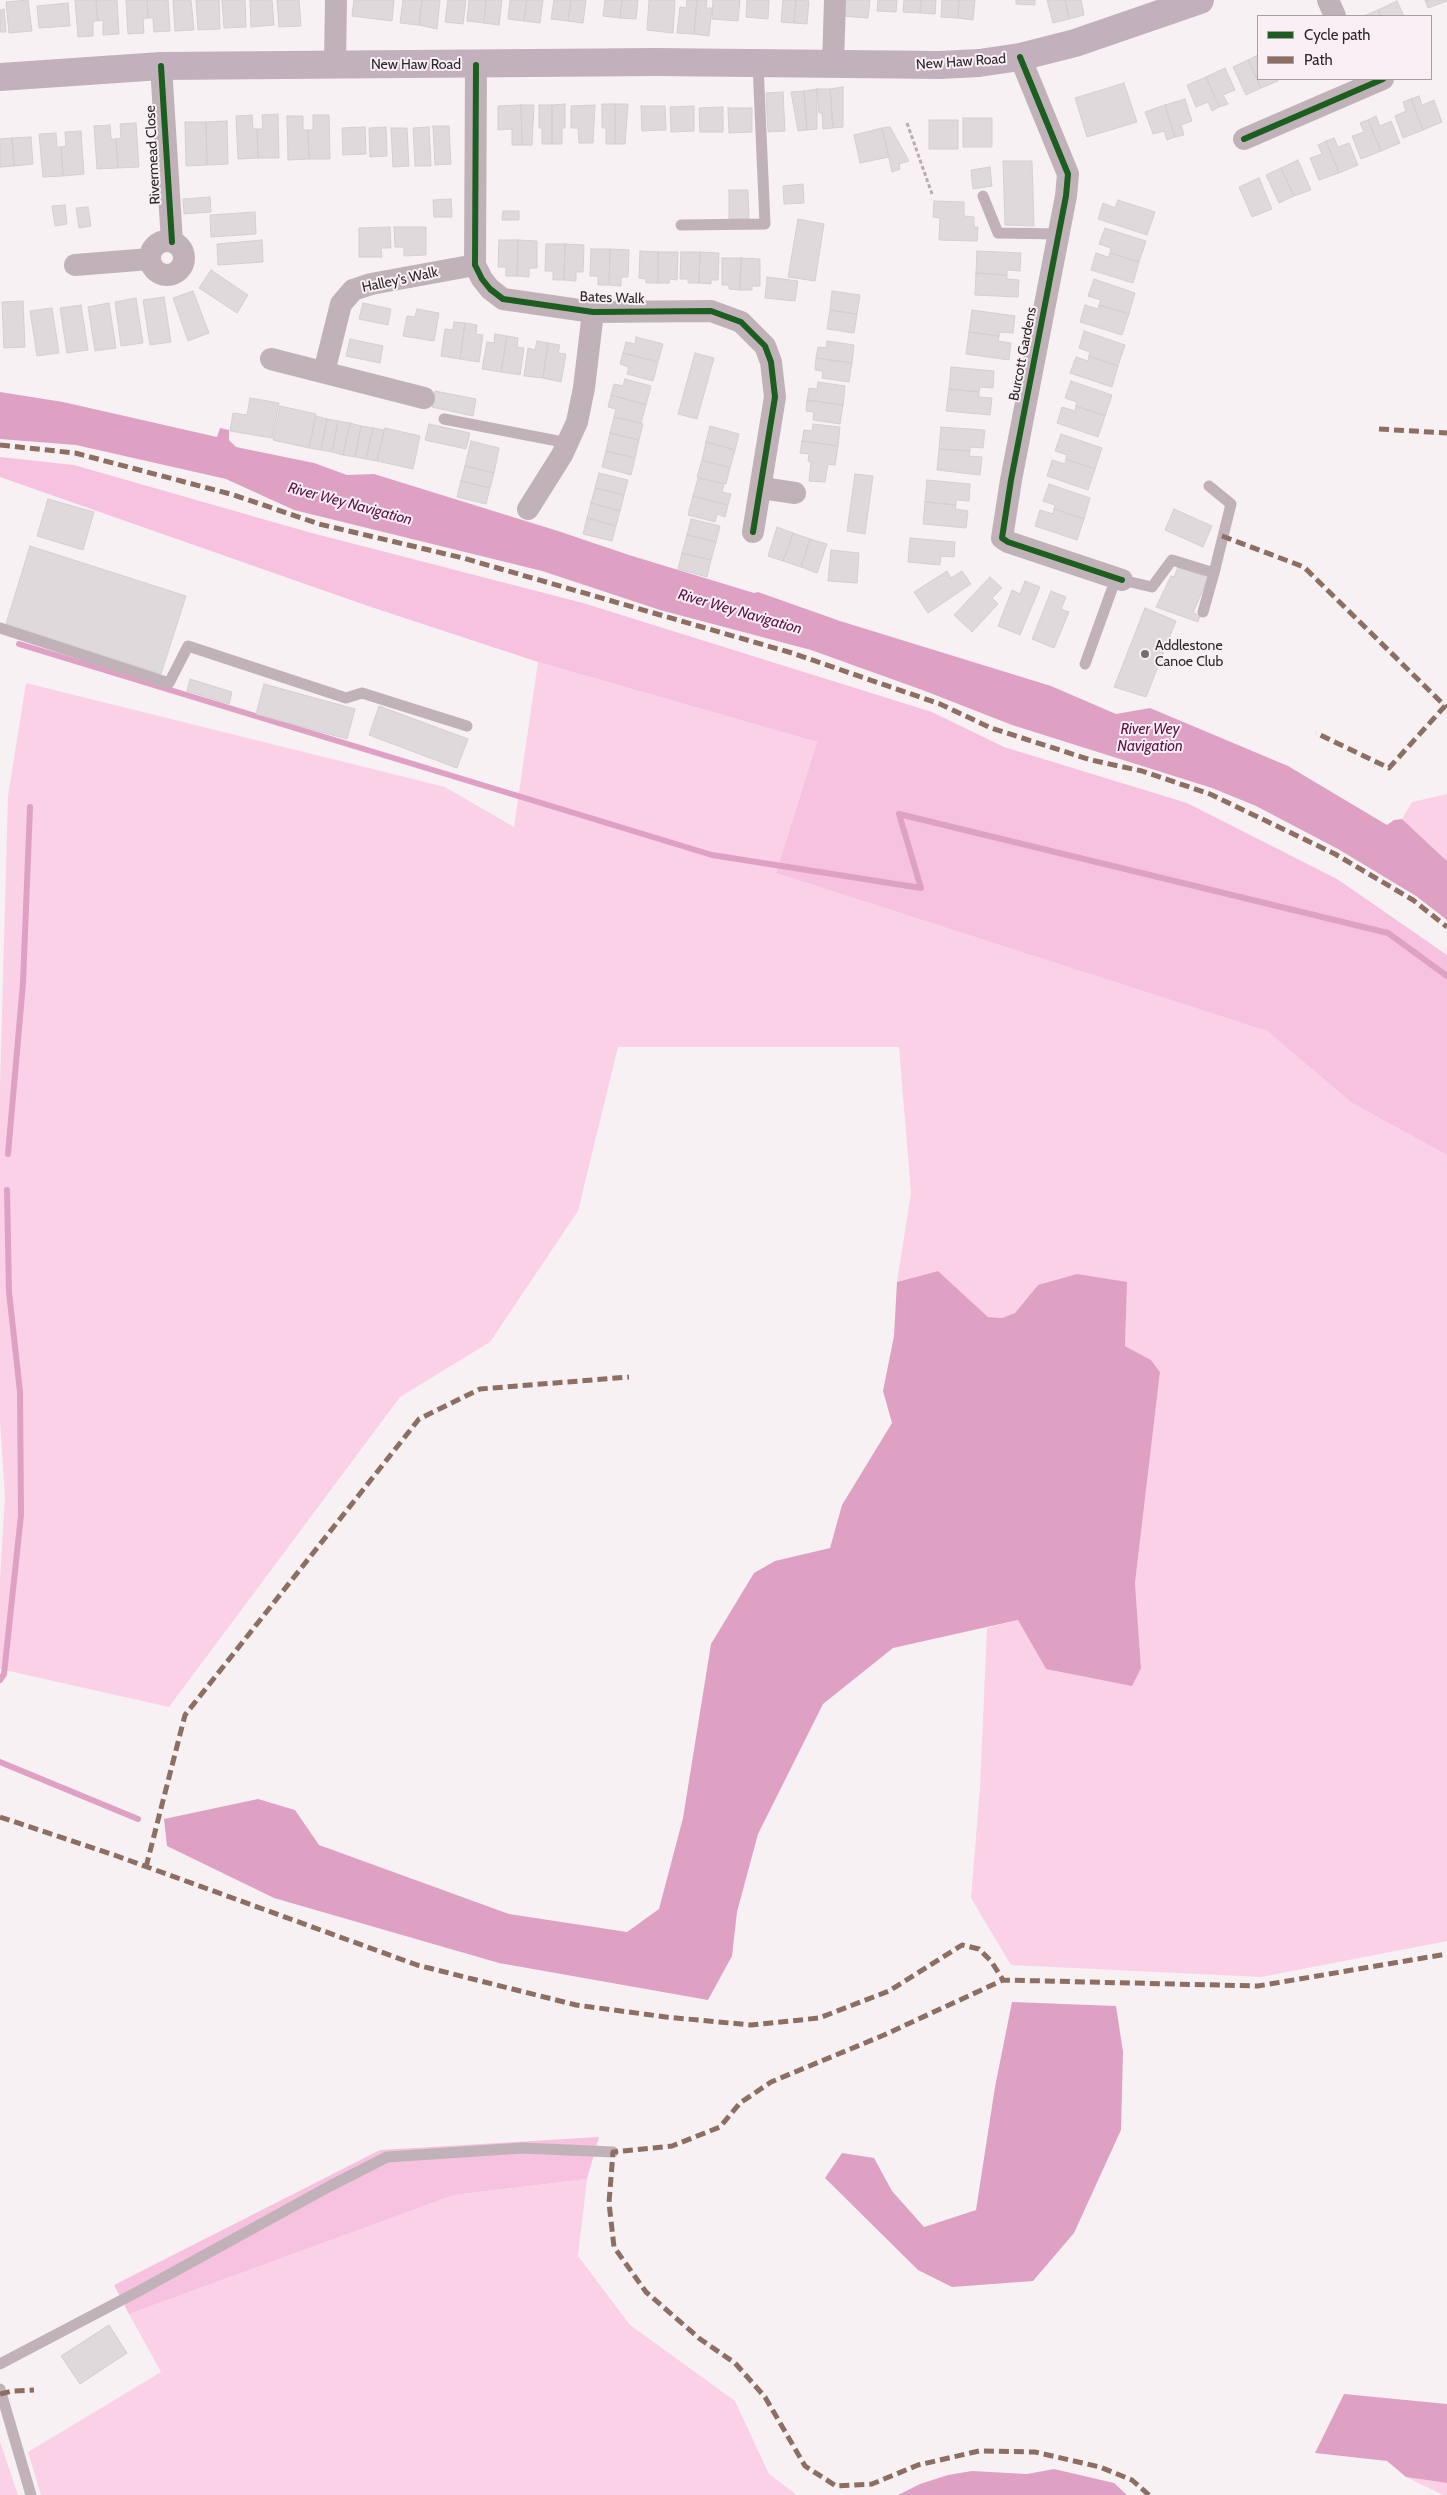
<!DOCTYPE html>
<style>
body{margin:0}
#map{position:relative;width:1447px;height:2495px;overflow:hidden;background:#f7f1f4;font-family:Cabin,sans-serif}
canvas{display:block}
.legend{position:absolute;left:1257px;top:15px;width:175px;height:65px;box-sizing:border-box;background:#f9eff4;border:1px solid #a79fa3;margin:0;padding:6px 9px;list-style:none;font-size:15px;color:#2c282a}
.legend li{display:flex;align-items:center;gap:10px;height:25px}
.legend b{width:25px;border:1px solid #a79fa3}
</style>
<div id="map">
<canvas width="1447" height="2495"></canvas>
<ul class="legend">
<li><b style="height:6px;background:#1b5e20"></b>Cycle path</li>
<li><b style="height:6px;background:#8d6e63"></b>Path</li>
</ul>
</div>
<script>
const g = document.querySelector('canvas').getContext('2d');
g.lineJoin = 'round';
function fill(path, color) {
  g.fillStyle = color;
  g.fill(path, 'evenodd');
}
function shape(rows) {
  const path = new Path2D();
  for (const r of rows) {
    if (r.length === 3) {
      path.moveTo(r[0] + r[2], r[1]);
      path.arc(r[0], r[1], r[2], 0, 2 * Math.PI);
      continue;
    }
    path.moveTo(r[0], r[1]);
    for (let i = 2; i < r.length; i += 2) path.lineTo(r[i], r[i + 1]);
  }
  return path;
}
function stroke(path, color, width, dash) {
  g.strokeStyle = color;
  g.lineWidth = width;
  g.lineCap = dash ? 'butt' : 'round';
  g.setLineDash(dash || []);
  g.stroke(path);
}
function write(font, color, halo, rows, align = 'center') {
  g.font = font + ' Cabin,sans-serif';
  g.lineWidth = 4;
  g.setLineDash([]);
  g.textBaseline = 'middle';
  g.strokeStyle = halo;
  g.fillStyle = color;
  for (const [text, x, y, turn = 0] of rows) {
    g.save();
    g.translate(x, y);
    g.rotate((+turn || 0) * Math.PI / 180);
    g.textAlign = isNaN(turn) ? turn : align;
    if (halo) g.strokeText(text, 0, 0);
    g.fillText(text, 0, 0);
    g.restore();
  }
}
fill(shape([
 [538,662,817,742,776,873,1267,1031,1352,1103,1447,1155,1447,1941,1261,1977,1011,1965,971,1898,980,1788,987,1628,1018,1620,1046,1669,1141,1668,1135,1583,1160,1372,1151,1360,1125,1346,1126,1282,1038,1285,1015,1313,1002,1318,988,1317,938,1271,897,1282,911,1193,899,1047,618,1047,578,1211,490,1342,400,1397,169,1707,0,1669,0,1579,5,1497,0,1420,0,1087,8,796,26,683,445,787,514,827],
 [1447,794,1447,861,1402,819,1412,802],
 [587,2179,578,2256,630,2325,735,2401,769,2474,797,2495,41,2495,28,2452,161,2372,129,2314,454,2195],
 [0,2441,18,2495,0,2495],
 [1406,2477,1447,2483,1447,2495,1443,2495]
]), '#fad1e7');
fill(shape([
 [0,457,74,465,308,532,583,603,932,712,1004,747,1187,803,1337,879,1447,955,1447,1155,1352,1103,1267,1031,776,873,817,742,538,662,368,606,0,477],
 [599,2137,587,2179,454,2195,129,2314,114,2285,380,2150]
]), '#f6c2e0');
fill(shape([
 [0,392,63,402,217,437,220,428,229,430,229,440,236,447,314,463,347,475,374,474,558,531,629,555,754,593,758,592,840,621,1051,686,1116,714,1150,708,1288,766,1387,825,1394,820,1402,819,1447,861,1447,920,1416,896,1338,849,1256,806,1212,788,1012,725,925,691,811,650,660,610,542,571,294,510,226,479,76,445,0,439],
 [938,1271,988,1317,1002,1318,1015,1313,1038,1285,1077,1274,1127,1282,1125,1346,1151,1360,1160,1372,1135,1583,1141,1668,1132,1686,1046,1669,1018,1620,893,1648,823,1704,758,1834,737,1912,732,1956,708,2000,499,1963,274,1898,167,1846,164,1819,258,1799,295,1810,319,1845,509,1914,627,1932,659,1909,683,1818,711,1644,754,1573,775,1561,830,1548,842,1505,892,1423,883,1391,894,1336,897,1282],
 [1012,2002,1116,2006,1123,2052,1121,2130,1074,2233,1033,2281,952,2287,918,2270,825,2178,842,2153,874,2158,892,2191,924,2227,976,2210,995,2087],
 [1344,2394,1447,2404,1447,2483,1406,2477,1387,2461,1315,2453],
 [1054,2469,1114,2483,1127,2495,898,2495,920,2484,948,2475,972,2471,1027,2474]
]), '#dea1c4');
stroke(shape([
 [19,644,712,855,921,888,899,814,1388,933,1447,976],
 [8,1154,23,983,30,807],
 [0,1680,4,1674,21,1515,20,1392,9,1292,7,1190],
 [0,1762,138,1819]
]), '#dea1c4', 6);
const building = shape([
 [28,0,32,31,9,33,6,2,28,0],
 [75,0,96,0,98,21,93,21,93,36,78,37,75,0],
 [96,0,117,0,119,34,103,35,103,20,98,21,96,0],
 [126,0,147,0,148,18,143,19,144,33,128,34,126,0],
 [147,0,168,0,170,31,154,32,153,18,148,18,147,0],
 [173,0,191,0,194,30,175,31,173,0],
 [196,0,219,0,220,29,198,30,196,0],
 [222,0,245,0,246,27,224,28,222,0],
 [250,0,272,0,274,25,251,27,250,0],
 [277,0,299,0,301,26,279,27,277,0],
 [354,0,394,0,392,21,352,16,354,0],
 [403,0,422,0,419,25,400,23,403,0],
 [422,0,440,0,437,29,419,25,422,0],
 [448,0,466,0,463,24,445,22,448,0],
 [469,0,486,0,484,23,467,21,469,0],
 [486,0,502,0,499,25,484,23,486,0],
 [510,0,527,0,524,21,508,19,510,0],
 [527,0,543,0,540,23,524,21,527,0],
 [554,0,571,0,568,21,551,19,554,0],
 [571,0,586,0,583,23,568,21,571,0],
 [605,0,622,0,620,18,603,16,605,0],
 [622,0,638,0,636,19,620,18,622,0],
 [649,0,675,0,673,33,647,30,649,0],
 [687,0,697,0,694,34,677,33,680,7,686,8,687,0],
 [697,0,707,0,706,8,712,8,709,36,694,34,697,0],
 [713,0,740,0,738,21,712,19,713,0],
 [747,0,769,0,768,19,746,17,747,0],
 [783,0,796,0,794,23,781,22,783,0],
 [796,0,809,1,807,24,794,23,796,0],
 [843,0,870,0,868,18,842,16,843,0],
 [878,0,897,0,896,12,877,11,878,0],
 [904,0,921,0,920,13,903,12,904,0],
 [921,0,936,0,935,14,920,13,921,0],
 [942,0,959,0,958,18,941,17,942,0],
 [959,0,975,0,973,20,958,18,959,0],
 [1016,0,1035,0,1035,5,1016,4,1016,0],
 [1047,0,1065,0,1069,19,1053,23,1047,0],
 [1065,0,1081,0,1084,15,1069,19,1065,0],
 [1425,0,1447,0,1447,1,1428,8,1425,0],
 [1397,1,1404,16,1381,16,1378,10,1397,1],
 [68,3,70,26,39,28,37,6,68,3],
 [4,9,6,32,0,32,0,10,4,9],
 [1378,10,1381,16,1364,16,1378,10],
 [1258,55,1258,79,1277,79,1278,81,1261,88,1248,60,1258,55],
 [1248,60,1261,88,1246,95,1233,67,1248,60],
 [1225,68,1235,90,1223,95,1228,104,1219,107,1206,77,1225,68],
 [1206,77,1219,107,1212,111,1208,102,1196,107,1187,85,1206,77],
 [1124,83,1137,122,1087,137,1075,98,1124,83],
 [843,87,843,127,833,128,830,89,843,87],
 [817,89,830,89,833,128,823,129,822,113,819,113,817,89],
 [817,89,817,129,807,130,804,91,817,89],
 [804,91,807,130,798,131,791,92,804,91],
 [783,92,785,131,768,132,766,93,783,92],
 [1419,96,1422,105,1434,100,1442,122,1423,130,1411,99,1419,96],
 [1185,99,1192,121,1181,125,1184,135,1175,137,1165,105,1185,99],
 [1411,99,1423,130,1403,138,1395,116,1406,111,1403,102,1411,99],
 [565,104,565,128,562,128,562,144,552,144,552,105,565,104],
 [602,104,615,104,615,144,606,144,606,128,602,128,602,104],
 [615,104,628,104,625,144,615,144,615,104],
 [521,105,522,145,512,145,512,129,498,130,498,106,521,105],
 [521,105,534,105,532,145,522,145,521,105],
 [539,105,552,105,552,144,542,144,542,128,539,128,539,105],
 [595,105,593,143,579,143,578,128,571,128,571,106,595,105],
 [1165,105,1175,137,1167,140,1164,131,1153,134,1145,112,1165,105],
 [641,106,665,106,666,130,642,131,641,106],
 [694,106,694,131,671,132,670,107,694,106],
 [723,107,723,132,700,132,699,108,723,107],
 [728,108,752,108,752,132,729,133,728,108],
 [278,114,279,158,258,158,257,129,263,129,262,115,278,114],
 [252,115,253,129,257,129,258,158,238,159,236,116,252,115],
 [313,115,329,115,330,159,309,159,308,130,313,130,313,115],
 [287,116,303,116,303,130,308,130,309,159,288,160,287,116],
 [1376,116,1380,126,1391,121,1400,143,1381,151,1368,120,1376,116],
 [963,118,992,118,992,147,963,147,963,118],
 [929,120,958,120,958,149,929,149,929,120],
 [1368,120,1381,151,1361,159,1352,136,1364,132,1360,123,1368,120],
 [227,121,228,164,207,165,206,122,227,121],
 [185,122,206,122,207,165,186,166,185,122],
 [136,123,139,167,118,168,116,139,121,138,120,124,136,123],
 [110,125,111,139,116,139,118,168,97,169,94,126,110,125],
 [433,126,449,126,451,164,435,165,433,126],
 [365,127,366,154,343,155,342,128,365,127],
 [386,127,387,156,370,157,369,128,386,127],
 [429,127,431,166,415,166,413,128,429,127],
 [890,127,909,161,899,164,900,169,892,172,882,128,890,127],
 [391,128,407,128,409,166,393,167,391,128],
 [882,128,889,157,860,163,854,135,882,128],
 [81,131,84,174,63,176,61,147,66,146,65,132,81,131],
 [56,133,57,147,61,147,63,176,43,177,39,134,56,133],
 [31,137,33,164,14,166,12,138,31,137],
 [12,138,14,166,0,167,0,139,12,138],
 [1334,138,1338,147,1349,143,1358,165,1339,173,1326,141,1334,138],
 [1326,141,1339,173,1319,180,1310,158,1322,154,1318,145,1326,141],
 [1298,160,1311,190,1294,196,1281,168,1298,160],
 [1003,161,1032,161,1034,226,1005,225,1003,161],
 [990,167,992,186,973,189,971,170,990,167],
 [1281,168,1294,196,1279,203,1266,175,1281,168],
 [1259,178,1272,209,1252,217,1239,187,1259,178],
 [803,184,804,203,784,204,783,186,803,184],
 [729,190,748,190,749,219,729,219,729,190],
 [210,197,211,212,184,214,183,199,210,197],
 [451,199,452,217,434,217,433,200,451,199],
 [1118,200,1155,212,1147,235,1098,219,1103,203,1115,208,1118,200],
 [934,201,964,202,964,216,974,217,974,227,978,227,977,241,939,240,940,218,933,217,934,201],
 [65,205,67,224,55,226,52,206,65,205],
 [88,207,91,226,79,228,76,208,88,207],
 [503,211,519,211,519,220,502,220,503,211],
 [255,212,256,234,211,237,210,215,255,212],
 [798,219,824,224,815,281,788,277,798,219],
 [390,227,391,248,381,248,382,257,359,257,359,228,390,227],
 [394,227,426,227,426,255,404,256,404,247,395,247,394,227],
 [1105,228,1146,241,1139,262,1110,253,1111,248,1099,244,1105,228],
 [262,240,263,262,218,265,217,244,262,240],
 [499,240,518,240,517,276,506,276,506,267,498,267,499,240],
 [518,240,537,241,537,268,529,268,529,277,517,276,518,240],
 [546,244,565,244,564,280,553,280,553,271,545,271,546,244],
 [565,244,584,245,583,272,576,272,576,281,564,280,565,244],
 [591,249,610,249,609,285,598,285,598,276,590,276,591,249],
 [610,249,629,250,628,277,621,277,621,286,609,285,610,249],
 [640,251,658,252,658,283,646,283,646,279,639,278,640,251],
 [977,251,1021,253,1020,271,1007,270,1007,275,976,273,977,251],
 [658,252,678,252,677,280,670,279,669,283,658,283,658,252],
 [681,252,700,252,699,283,688,283,688,279,680,279,681,252],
 [700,252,719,253,718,280,711,280,711,284,699,283,700,252],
 [1096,253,1108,257,1110,253,1139,262,1133,283,1091,270,1096,253],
 [722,258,741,258,740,290,729,289,729,285,722,285,722,258],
 [741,258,760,259,760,286,752,286,752,290,740,290,741,258],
 [211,270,248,295,237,313,199,288,211,270],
 [976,273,1007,275,1007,279,1019,280,1018,297,975,295,976,273],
 [767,277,798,281,795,301,765,298,767,277],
 [1094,279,1135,293,1129,314,1099,305,1101,300,1088,296,1094,279],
 [193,291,209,333,188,341,173,298,193,291],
 [832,291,860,295,857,314,830,310,832,291],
 [164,297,171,342,150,345,143,300,164,297],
 [136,298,143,343,121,346,115,302,136,298],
 [23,301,25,347,4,348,2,302,23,301],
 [109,303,116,348,95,351,88,307,109,303],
 [363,303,391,309,388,325,359,319,363,303],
 [81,305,88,350,67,353,60,308,81,305],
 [1085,305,1098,309,1099,305,1129,314,1122,335,1080,322,1085,305],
 [52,308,59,353,37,356,30,311,52,308],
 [417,309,439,313,434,341,403,336,407,316,415,317,417,309],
 [830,310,857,314,854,333,827,329,830,310],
 [972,310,1015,316,1013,333,1000,332,999,336,969,332,972,310],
 [454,322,465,323,460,359,441,356,445,329,453,330,454,322],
 [465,323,477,325,476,334,483,335,479,362,460,359,465,323],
 [1084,331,1125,345,1118,366,1089,356,1090,352,1079,348,1084,331],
 [969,332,999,336,998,341,1011,343,1009,360,966,354,969,332],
 [495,334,507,336,501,372,482,369,487,342,494,343,495,334],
 [507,336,518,338,517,347,524,348,520,375,501,372,507,336],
 [636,337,663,344,658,362,623,353,626,342,635,344,636,337],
 [350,339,383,346,380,363,346,356,350,339],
 [537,341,548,343,543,378,524,376,528,348,535,350,537,341],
 [827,341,854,345,852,363,816,358,818,347,826,348,827,341],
 [548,343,560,345,558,353,566,354,561,382,543,378,548,343],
 [623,353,658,362,653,381,627,374,629,367,620,364,623,353],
 [695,353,714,358,697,419,678,414,695,353],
 [1089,356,1118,366,1112,387,1070,373,1076,357,1088,361,1089,356],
 [816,358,852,363,849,382,822,378,823,371,815,370,816,358],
 [951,367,994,371,993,388,980,387,979,392,949,389,951,367],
 [625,379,651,386,646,405,611,395,614,384,623,386,625,379],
 [1071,381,1112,395,1105,416,1076,406,1077,402,1065,398,1071,381],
 [818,382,845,386,843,405,807,400,809,388,817,389,818,382],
 [949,389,979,392,979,397,992,398,990,415,946,411,949,389],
 [435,391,476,399,473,416,432,407,435,391],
 [611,395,646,405,641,423,614,417,616,409,608,407,611,395],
 [250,398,279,403,272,438,230,431,233,413,247,415,250,398],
 [807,400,843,405,840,424,813,420,814,412,806,411,807,400],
 [280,406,316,414,309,448,273,440,280,406],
 [1076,406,1105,416,1098,437,1057,423,1062,407,1075,411,1076,406],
 [316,416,327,419,321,450,309,448,316,416],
 [614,417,643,424,639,440,610,433,614,417],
 [327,419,338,421,332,452,321,450,327,419],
 [338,421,350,423,343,455,332,452,338,421],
 [350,423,361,426,355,457,343,455,350,423],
 [429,424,470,433,466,449,425,440,429,424],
 [813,424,840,427,838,446,802,441,804,430,812,431,813,424],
 [361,426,373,428,366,459,355,457,361,426],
 [710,426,739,434,735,450,706,442,710,426],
 [941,427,985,430,983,448,970,447,970,451,939,449,941,427],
 [373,428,384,430,377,461,366,459,373,428],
 [385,428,420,436,413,469,377,461,385,428],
 [610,433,639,440,635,458,606,451,610,433],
 [1061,434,1102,448,1095,469,1066,459,1067,455,1055,451,1061,434],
 [471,441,499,448,494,473,465,466,471,441],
 [802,441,838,446,835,465,828,464,825,482,809,481,811,462,808,461,809,454,800,453,802,441],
 [706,442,735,450,730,468,702,460,706,442],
 [939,449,970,451,969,456,982,457,980,475,937,470,939,449],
 [606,451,635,458,631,475,602,467,606,451],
 [1066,459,1095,469,1088,490,1047,476,1052,460,1065,464,1066,459],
 [702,460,730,468,726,484,697,477,702,460],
 [465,466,494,473,490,488,461,481,465,466],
 [599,473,628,480,624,495,595,488,599,473],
 [855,474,873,476,865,534,847,531,855,474],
 [698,478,724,484,722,492,731,494,728,505,693,496,698,478],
 [927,480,970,484,969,501,956,500,956,505,925,502,927,480],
 [461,481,490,488,486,504,457,497,461,481],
 [1049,484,1090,498,1084,519,1054,509,1055,505,1043,501,1049,484],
 [595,488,624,495,620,511,591,503,595,488],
 [693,496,728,505,725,517,717,514,715,522,688,515,693,496],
 [48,499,94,512,83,550,37,536,48,499],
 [925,502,956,505,955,509,968,511,966,528,923,524,925,502],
 [591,503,620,511,616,526,587,518,591,503],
 [1054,509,1084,519,1077,540,1035,526,1040,510,1053,514,1054,509],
 [1174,509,1212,526,1203,547,1165,530,1174,509],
 [587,518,616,526,612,541,583,534,587,518],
 [691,519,720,526,716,542,687,535,691,519],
 [777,527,793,533,783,561,768,556,777,527],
 [793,533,810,539,801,567,783,561,793,533],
 [687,535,716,542,711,560,682,553,687,535],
 [910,538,955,542,954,557,941,556,940,565,908,562,910,538],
 [810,539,827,544,817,573,801,567,810,539],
 [30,546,186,596,161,674,6,624,30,546],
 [831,550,859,553,857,583,828,581,831,550],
 [682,553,711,560,707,577,678,569,682,553],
 [1178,567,1208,578,1193,613,1200,615,1198,622,1156,607,1171,576,1174,577,1178,567],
 [947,571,951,578,962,571,971,584,928,613,914,592,947,571],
 [990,577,1002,588,992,598,998,604,972,632,954,615,990,577],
 [1025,581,1040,587,1020,635,998,626,1012,590,1020,594,1025,581],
 [1051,591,1066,597,1061,609,1069,612,1054,648,1032,639,1051,591],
 [1145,608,1176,621,1146,697,1114,687,1145,608],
 [190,679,232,692,229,704,187,691,190,679],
 [264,684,355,709,347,739,256,714,264,684],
 [379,706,468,739,457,768,369,735,379,706],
 [109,2325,127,2353,80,2384,61,2356,109,2325]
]);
fill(building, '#ded9db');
stroke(building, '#d4cfd2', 1);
stroke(shape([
 [907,123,932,194]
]), '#b8adb3', 3, [4, 2.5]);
stroke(shape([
 [983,196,998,233,1059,234],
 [681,225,765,224,758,64],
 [444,419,568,443],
 [1209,486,1231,504,1214,573],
 [1122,580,1152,587,1172,560,1214,573,1203,612],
 [0,628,169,683,188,646,346,698,362,693,467,726],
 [1085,664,1116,578],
 [0,2364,139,2291,330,2186,387,2157,522,2148,613,2152],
 [0,2389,31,2495]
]), '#c1b2ba', 11);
stroke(shape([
 [1328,0,1335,16],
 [1020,57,1068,174,1066,196,1011,480,1002,538,1008,542,1122,580],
 [335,64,336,0],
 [833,64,835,0],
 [476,65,475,265,482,279,490,289,503,299,593,312,711,311,741,322,765,346,771,362,775,397,753,532],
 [161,66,172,242],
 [1244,139,1383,79],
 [167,258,17],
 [75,265,150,259],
 [271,359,424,398],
 [324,372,341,304,353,290,371,284,475,265],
 [762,488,795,493],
 [528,509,562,455,577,422,584,388,593,312]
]), '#c1b2ba', 22);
stroke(shape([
 [0,77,161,66,656,62,940,65,979,63,1020,57,1075,43,1200,0]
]), '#c2b1bc', 28);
stroke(shape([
 [1379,429,1447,433],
 [0,445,75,453,234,495,319,524,463,558,792,653,940,704,991,728,1091,760,1142,771,1210,794,1335,854,1413,900,1447,927],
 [1222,536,1304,567,1445,706,1389,768,1316,733],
 [0,1817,117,1856,417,1965,576,2005,666,2017,751,2025,819,2018,889,1991,962,1945,979,1949,991,1961,1003,1980],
 [146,1867,185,1715,419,1419,480,1389,629,1377],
 [0,2394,12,2391,34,2390],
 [1149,2495,1132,2480,1100,2467,1035,2452,979,2451,918,2465,872,2484,836,2486,805,2466,765,2397,735,2363,700,2339,646,2292,614,2247,609,2203,613,2152,672,2146,720,2127,740,2103,771,2082,884,2035,1003,1980,1258,1986,1447,1954]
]), '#8d6e63', 5, [10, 5]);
stroke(shape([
 [1020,57,1068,174,1066,196,1011,480,1002,538,1008,542,1122,580],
 [476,65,475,265,482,279,490,289,503,299,593,312,711,311,741,322,765,346,771,362,775,397,753,532],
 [161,66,172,242],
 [1244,139,1383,79]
]), '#1b5e20', 6);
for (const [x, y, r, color] of [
 [1145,654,5,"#736e71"]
]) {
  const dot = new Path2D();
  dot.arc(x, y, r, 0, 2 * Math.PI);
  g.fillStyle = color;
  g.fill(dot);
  stroke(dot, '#f9eff4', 2);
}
write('14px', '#2c282a', '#f9eff4', [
 ["New Haw Road",961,62,-4],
 ["New Haw Road",416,65],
 ["Rivermead Close",153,155,-93],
 ["Halley's Walk",400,280,-12],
 ["Bates Walk",612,298,2],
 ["Burcott Gardens",1023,354,-79]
]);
write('14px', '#2c282a', '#f9eff4', [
 ["Addlestone",1155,646],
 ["Canoe Club",1155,662]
], 'left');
write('italic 15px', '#5c1043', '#f9eff4', [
 ["River Wey Navigation",350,504,15],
 ["River Wey Navigation",740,612,16],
 ["River Wey",1150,730],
 ["Navigation",1150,747]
]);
</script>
